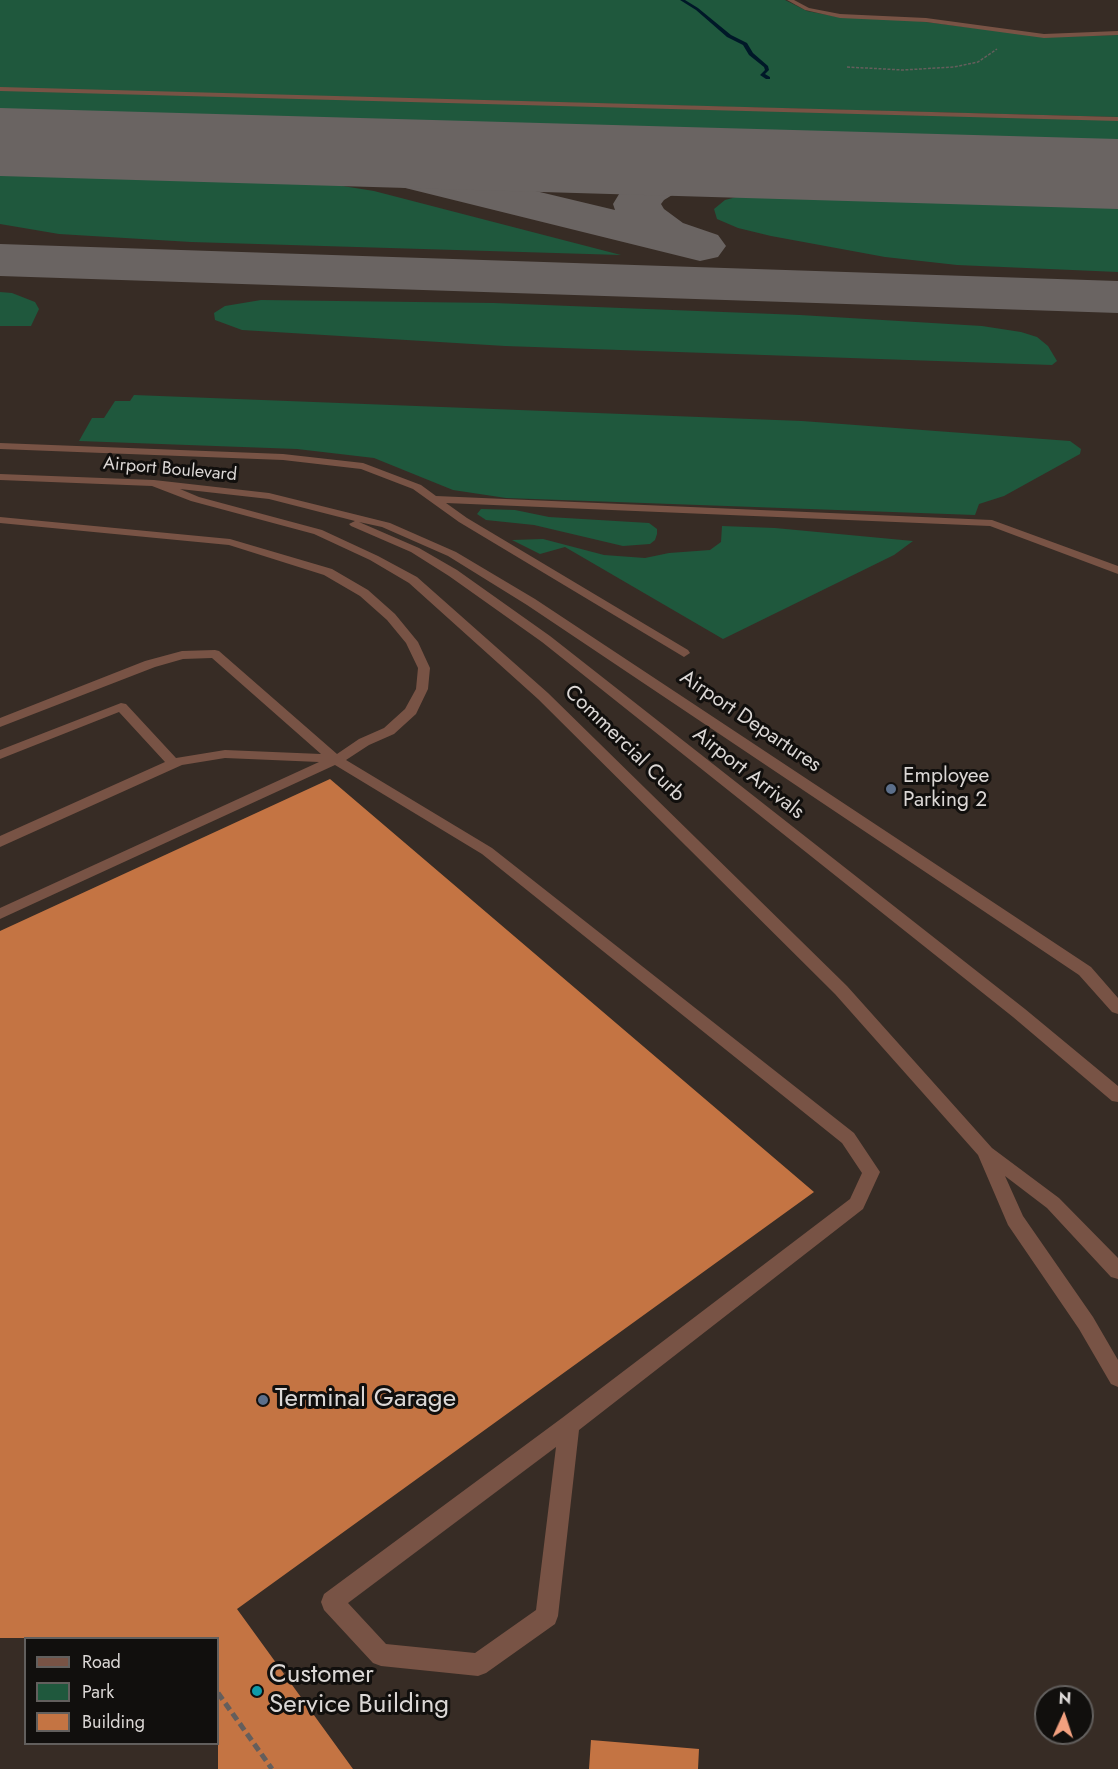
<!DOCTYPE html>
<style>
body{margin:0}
#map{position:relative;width:1118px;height:1769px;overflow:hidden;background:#2b2522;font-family:Jost,sans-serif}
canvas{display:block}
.legend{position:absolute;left:24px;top:1637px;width:195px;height:108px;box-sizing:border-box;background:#110f0d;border:2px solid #625f5d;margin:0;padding:8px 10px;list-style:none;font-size:18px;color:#dbd7d5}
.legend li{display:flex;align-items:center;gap:12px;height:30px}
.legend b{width:30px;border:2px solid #625f5d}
.north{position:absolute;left:1034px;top:1685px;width:60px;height:60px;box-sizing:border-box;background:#110f0d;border:2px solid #625f5d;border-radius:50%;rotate:3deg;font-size:16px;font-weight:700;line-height:24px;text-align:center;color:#dbd7d5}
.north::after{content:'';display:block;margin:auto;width:21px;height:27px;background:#f2a07f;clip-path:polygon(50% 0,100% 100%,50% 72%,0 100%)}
</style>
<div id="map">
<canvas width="1118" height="1769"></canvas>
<ul class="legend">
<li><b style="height:8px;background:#785345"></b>Road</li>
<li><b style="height:16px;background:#1f583d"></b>Park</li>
<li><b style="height:16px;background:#c47443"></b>Building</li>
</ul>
<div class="north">N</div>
</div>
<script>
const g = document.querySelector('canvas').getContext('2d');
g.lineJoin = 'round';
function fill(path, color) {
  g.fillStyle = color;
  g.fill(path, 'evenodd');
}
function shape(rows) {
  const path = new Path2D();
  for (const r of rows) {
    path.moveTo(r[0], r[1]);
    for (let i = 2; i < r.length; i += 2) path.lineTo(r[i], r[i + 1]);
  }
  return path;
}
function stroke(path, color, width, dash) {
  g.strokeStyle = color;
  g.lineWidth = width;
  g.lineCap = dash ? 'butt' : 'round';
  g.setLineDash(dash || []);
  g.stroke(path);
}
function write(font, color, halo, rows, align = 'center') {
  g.font = font + ' Jost,sans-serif';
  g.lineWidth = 6;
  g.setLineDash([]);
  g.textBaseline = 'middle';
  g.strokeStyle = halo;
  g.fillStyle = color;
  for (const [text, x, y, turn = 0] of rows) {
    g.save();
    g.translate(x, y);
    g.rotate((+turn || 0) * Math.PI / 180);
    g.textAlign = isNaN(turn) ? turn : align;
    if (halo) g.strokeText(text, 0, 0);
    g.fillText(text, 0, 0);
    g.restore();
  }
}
fill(shape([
 [0,0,1118,0,1118,1769,0,1769],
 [26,1638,218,1638,218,1744,26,1744],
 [1046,1697,1082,1697,1082,1733,1046,1733]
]), '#372c25');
fill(shape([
 [0,0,785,0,807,11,838,17,910,20,1046,37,1118,35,1118,117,0,88],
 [0,90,1118,120,1118,145,0,115],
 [0,171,296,181,330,184,374,191,621,255,191,242,59,234,0,224],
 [770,195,1118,205,1118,272,957,265,885,257,771,236,738,228,717,219,714,209,725,200,740,196],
 [0,292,12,293,35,302,39,309,31,326,0,326],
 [261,300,494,303,800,315,982,326,1021,332,1037,337,1048,346,1057,361,1052,365,505,346,242,330,215,320,214,313,225,306],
 [134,395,802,421,1070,441,1081,449,1080,454,1004,496,979,504,975,515,506,498,453,490,374,458,297,449,79,441,92,418,104,418,115,401,130,401],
 [481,509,515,510,549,517,649,523,657,529,657,534,655,540,650,544,623,546,534,525,486,520,477,514],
 [722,526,775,528,913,541,894,555,723,639,565,547,540,554,512,540,543,539,604,555,645,558,669,553,710,550,721,542]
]), '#1f583d');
fill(shape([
 [680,0,685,0,698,8,731,35,747,43,753,53,768,66,769,70,765,74,770,77,770,79,766,79,760,75,765,70,764,67,749,55,743,45,727,37,696,10,680,0]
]), '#001828');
fill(shape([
 [0,130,131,131,257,138,381,154,615,210,613,204,627,181,655,165,705,154,747,151,818,151,834,155,841,165,834,175,818,179,747,179,705,182,687,186,664,200,661,204,664,209,683,223,718,235,726,246,718,257,700,261,381,182,257,166,133,158,0,158,0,130],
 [898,153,1020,159,1118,168,1118,196,1020,187,898,181,881,177,875,167,881,157,898,153],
 [0,244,1118,281,1118,313,0,276,0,244]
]), '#6a6462');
fill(shape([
 [0,108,1118,139,1118,209,0,176,0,108]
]), '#6a6462');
fill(shape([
 [330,779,814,1192,237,1609,353,1769,218,1769,218,1638,0,1638,0,931],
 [591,1740,699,1749,698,1769,589,1769]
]), '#c47443');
stroke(shape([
 [847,67,903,70,954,67,978,62,997,49]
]), '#645e5c', 1.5, [3, 1.5]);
stroke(shape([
 [218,1693,272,1769]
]), '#645e5c', 5, [8, 4.5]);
fill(shape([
 [787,0,794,0,809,8,840,14,926,18,1044,34,1118,31,1118,35,1044,38,926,22,840,18,805,10,787,0],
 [0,87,1118,117,1118,121,0,91,0,87],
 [0,443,283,454,363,463,421,485,436,496,992,520,1118,566,1118,574,990,526,446,503,467,518,688,650,690,653,684,657,459,522,413,489,361,469,283,460,0,449,0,443],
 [0,517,230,539,332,569,368,590,395,614,418,642,430,668,428,689,416,714,394,734,369,745,346,760,492,848,854,1133,880,1172,863,1209,579,1430,558,1616,555,1624,486,1673,478,1676,381,1666,373,1663,324,1610,321,1602,324,1594,562,1418,850,1199,862,1173,842,1143,482,854,335,765,0,919,0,908,319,762,225,758,182,765,0,847,0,836,165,762,119,712,0,759,0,750,121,703,126,704,176,758,225,750,321,754,212,658,183,659,155,667,0,727,0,718,145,661,182,651,215,650,219,651,337,754,359,739,384,728,405,709,416,689,418,668,406,643,387,620,360,596,324,575,229,545,0,523,0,517],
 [556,1447,536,1610,475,1653,386,1644,348,1603,556,1447]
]), '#785345');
fill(shape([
 [0,474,154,480,269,493,390,523,456,552,535,599,1091,967,1118,998,1118,1014,1112,1012,1079,975,527,605,448,556,382,527,359,522,419,548,457,570,550,636,1025,1009,1118,1086,1118,1102,1112,1101,1013,1017,542,642,449,576,411,552,351,526,349,524,355,521,269,499,180,489,199,497,322,530,378,556,417,577,548,693,847,986,992,1148,1059,1198,1118,1258,1118,1279,1111,1277,1047,1208,1005,1176,1023,1216,1093,1317,1118,1360,1118,1387,1111,1384,1079,1329,1008,1225,978,1155,835,994,538,699,409,583,370,560,314,534,191,501,152,486,0,480,0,474]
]), '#785345');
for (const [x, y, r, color] of [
 [891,789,6,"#5c6f8a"],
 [263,1400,6,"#5c6f8a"],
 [257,1691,6,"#0f9aa8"]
]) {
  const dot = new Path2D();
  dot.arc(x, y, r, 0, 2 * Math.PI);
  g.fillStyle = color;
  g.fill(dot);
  stroke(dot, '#110f0d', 2);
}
write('18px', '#dbd7d5', '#110f0d', [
 ["Airport Boulevard",170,470,5]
]);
write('21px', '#dbd7d5', '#110f0d', [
 ["Airport Departures",750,722,34],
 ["Commercial Curb",624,744,44],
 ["Airport Arrivals",748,774,38]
]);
write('21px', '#dbd7d5', '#110f0d', [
 ["Employee",903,777],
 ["Parking 2",903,801]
], 'left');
write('26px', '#dbd7d5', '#110f0d', [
 ["Terminal Garage",275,1400],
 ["Customer",269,1676],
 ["Service Building",269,1706]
], 'left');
</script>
